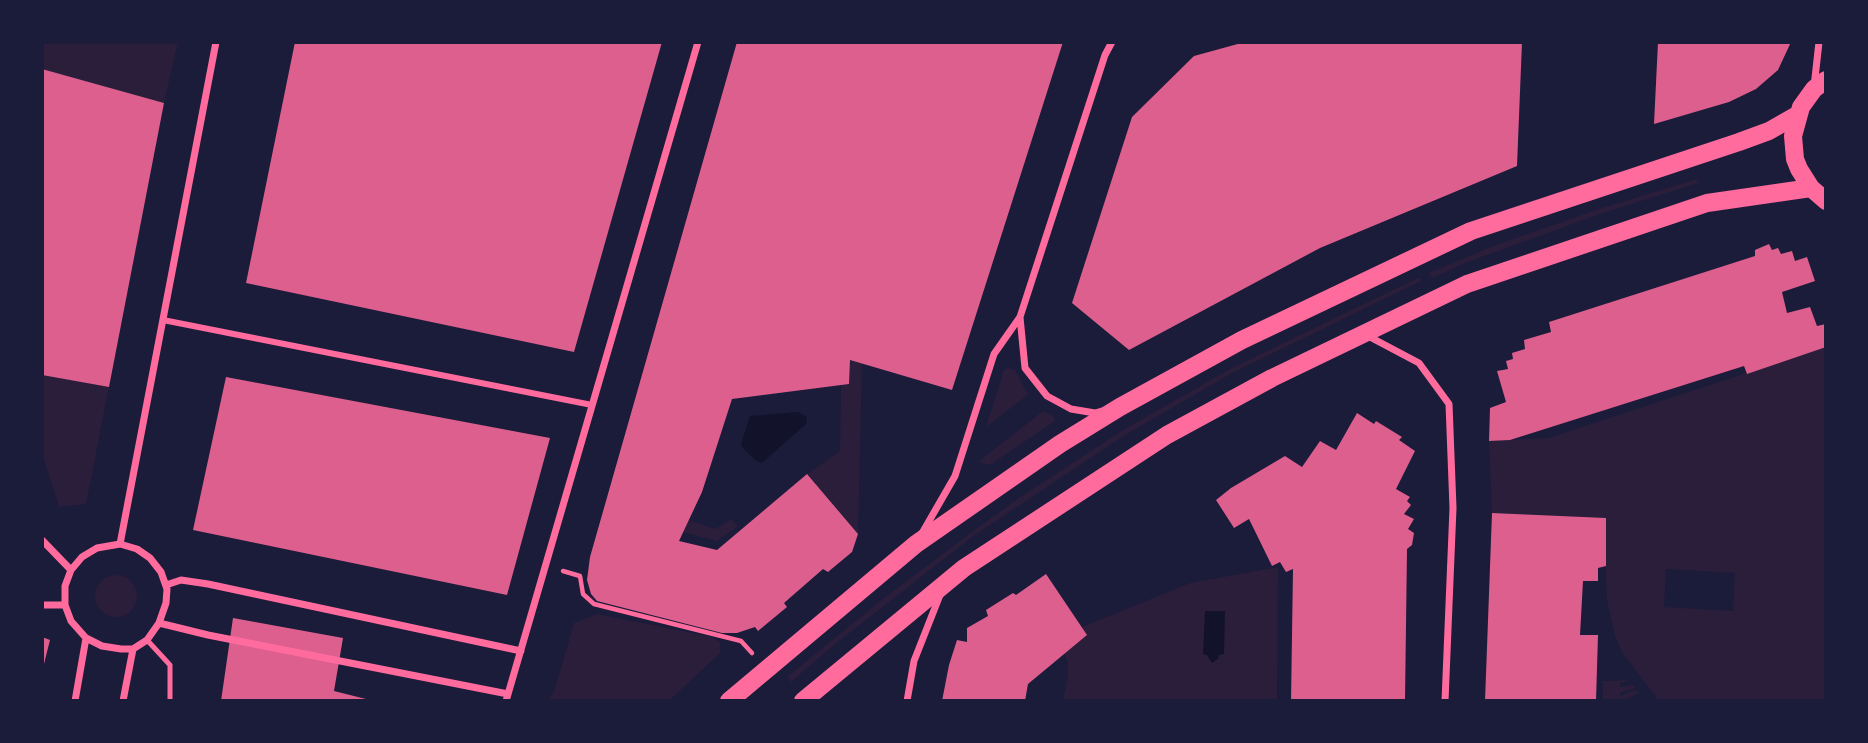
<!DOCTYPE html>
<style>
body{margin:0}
#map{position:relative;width:1868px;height:743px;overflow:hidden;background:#1b1b3a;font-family:Rubik,sans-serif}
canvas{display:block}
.frame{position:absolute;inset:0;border:44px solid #1b1b3a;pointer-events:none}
</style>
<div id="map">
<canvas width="1868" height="743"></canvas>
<div class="frame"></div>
</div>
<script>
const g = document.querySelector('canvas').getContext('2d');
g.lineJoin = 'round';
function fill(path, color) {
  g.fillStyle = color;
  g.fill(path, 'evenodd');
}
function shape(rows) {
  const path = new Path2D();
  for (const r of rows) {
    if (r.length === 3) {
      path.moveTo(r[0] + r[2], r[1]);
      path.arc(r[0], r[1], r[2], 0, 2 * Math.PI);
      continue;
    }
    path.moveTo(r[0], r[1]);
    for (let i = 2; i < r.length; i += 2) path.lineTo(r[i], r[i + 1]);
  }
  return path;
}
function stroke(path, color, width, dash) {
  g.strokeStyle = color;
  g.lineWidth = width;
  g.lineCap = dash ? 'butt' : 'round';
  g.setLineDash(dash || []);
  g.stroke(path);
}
fill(shape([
 [42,42,178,42,164,103,42,69],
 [1697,179,1698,183,1600,214,1465,263,1432,278,1429,273,1493,246,1599,209],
 [1420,277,1421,281,1234,372,1125,435,972,537,834,645,791,682,787,677,879,602,969,534,1019,498,1123,430,1232,368],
 [1826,347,1826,701,1659,701,1622,652,1615,636,1607,600,1605,555,1606,518,1492,513,1489,441,1548,438],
 [1666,569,1735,573,1733,611,1664,607],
 [850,360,862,363,858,534,807,474,840,451,841,385],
 [1008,368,1015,370,1028,395,986,427,1004,370],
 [42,375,109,387,86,504,59,507,42,453],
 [1043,411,1054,417,1055,421,990,465,978,462],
 [731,519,738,526,717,541,683,532,689,520,715,529],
 [1278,567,1277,701,1063,701,1068,674,1068,663,1064,653,1086,635,1082,627,1190,583],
 [116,596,21],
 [597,614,713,637,720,642,720,653,669,701,546,701,554,692,574,623],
 [1632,680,1620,683,1620,687,1632,685,1636,688,1620,693,1620,696,1635,690,1639,693,1622,701,1603,701,1603,681]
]), '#2a1e3b');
fill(shape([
 [798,412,807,417,806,424,764,461,761,463,755,460,743,448,741,444,750,416],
 [1205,611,1225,611,1224,654,1219,655,1218,659,1212,663,1207,655,1203,654]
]), '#12122b');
fill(shape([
 [295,42,662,42,574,352,246,283],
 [737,42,1063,42,952,390,850,360,849,384,732,399,702,492,679,541,717,550,807,474,858,534,852,552,828,572,823,569,784,603,787,607,758,631,755,627,737,633,722,633,597,601,591,594,587,580,590,557],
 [1245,42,1522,42,1517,166,1320,248,1129,350,1072,303,1132,117,1194,56],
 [1658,42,1791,42,1778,70,1756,89,1729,102,1654,124],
 [42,69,164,103,109,387,42,375],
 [1769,244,1772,250,1778,248,1781,254,1792,251,1795,261,1807,257,1815,281,1782,292,1787,313,1810,307,1817,326,1826,324,1826,347,1747,374,1744,366,1510,440,1489,441,1490,408,1506,402,1497,371,1508,369,1506,361,1513,359,1512,353,1525,349,1524,340,1551,332,1549,322,1755,256,1755,250],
 [226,377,550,438,507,595,193,530],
 [1357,413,1374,424,1376,421,1402,437,1399,440,1415,451,1396,489,1410,497,1407,501,1411,505,1404,514,1414,519,1408,529,1414,533,1412,545,1407,549,1405,701,1291,701,1293,569,1286,572,1280,562,1272,566,1249,519,1234,528,1216,500,1231,488,1285,456,1302,467,1320,441,1336,450],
 [1492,513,1606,518,1606,566,1598,568,1598,581,1583,581,1580,635,1598,635,1596,701,1485,701],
 [1046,574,1087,635,1028,684,1025,701,942,701,949,665,957,640,967,642,967,628,988,616,986,610,1013,593,1016,595],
 [233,618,343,638,334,691,374,701,221,701],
 [42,637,50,640,43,668,42,668]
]), '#dd5f8e');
stroke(shape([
 [563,571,580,576,583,594,594,604,741,641,752,653]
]), '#ff6b9d', 4.5);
stroke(shape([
 [147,640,170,665,170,701]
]), '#ff6b9d', 5);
stroke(shape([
 [163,320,592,405]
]), '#ff6b9d', 6);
stroke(shape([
 [1814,87,1819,42],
 [1020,317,1025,368,1047,396,1071,409,1095,413,1102,411],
 [1368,336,1419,363,1449,404,1453,508,1445,701],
 [921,535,955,476,994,354,1020,317,1105,55,1112,42],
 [42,540,71,570],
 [120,544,216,42],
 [120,544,137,549,150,558,161,572,167,589,166,603,159,623,147,640,133,649,121,649,102,646,86,638,71,621,65,605,65,586,71,570,82,557,97,548,120,544],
 [166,585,181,580,208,584,521,651],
 [42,605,65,605],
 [159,623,208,635,508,694],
 [75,701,86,638],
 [123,701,133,649],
 [506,701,698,42],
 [907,701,914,661,940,595]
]), '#ff6b9d', 7);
stroke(shape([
 [1826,80,1814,89,1801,107,1793,136,1795,159,1799,169,1811,188,1826,201],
 [729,701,916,544,1060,444,1120,407,1242,340,1471,231,1739,142,1769,131,1797,115],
 [803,701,964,568,1167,435,1272,378,1467,284,1707,203,1811,188]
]), '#ff6b9d', 18);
</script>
